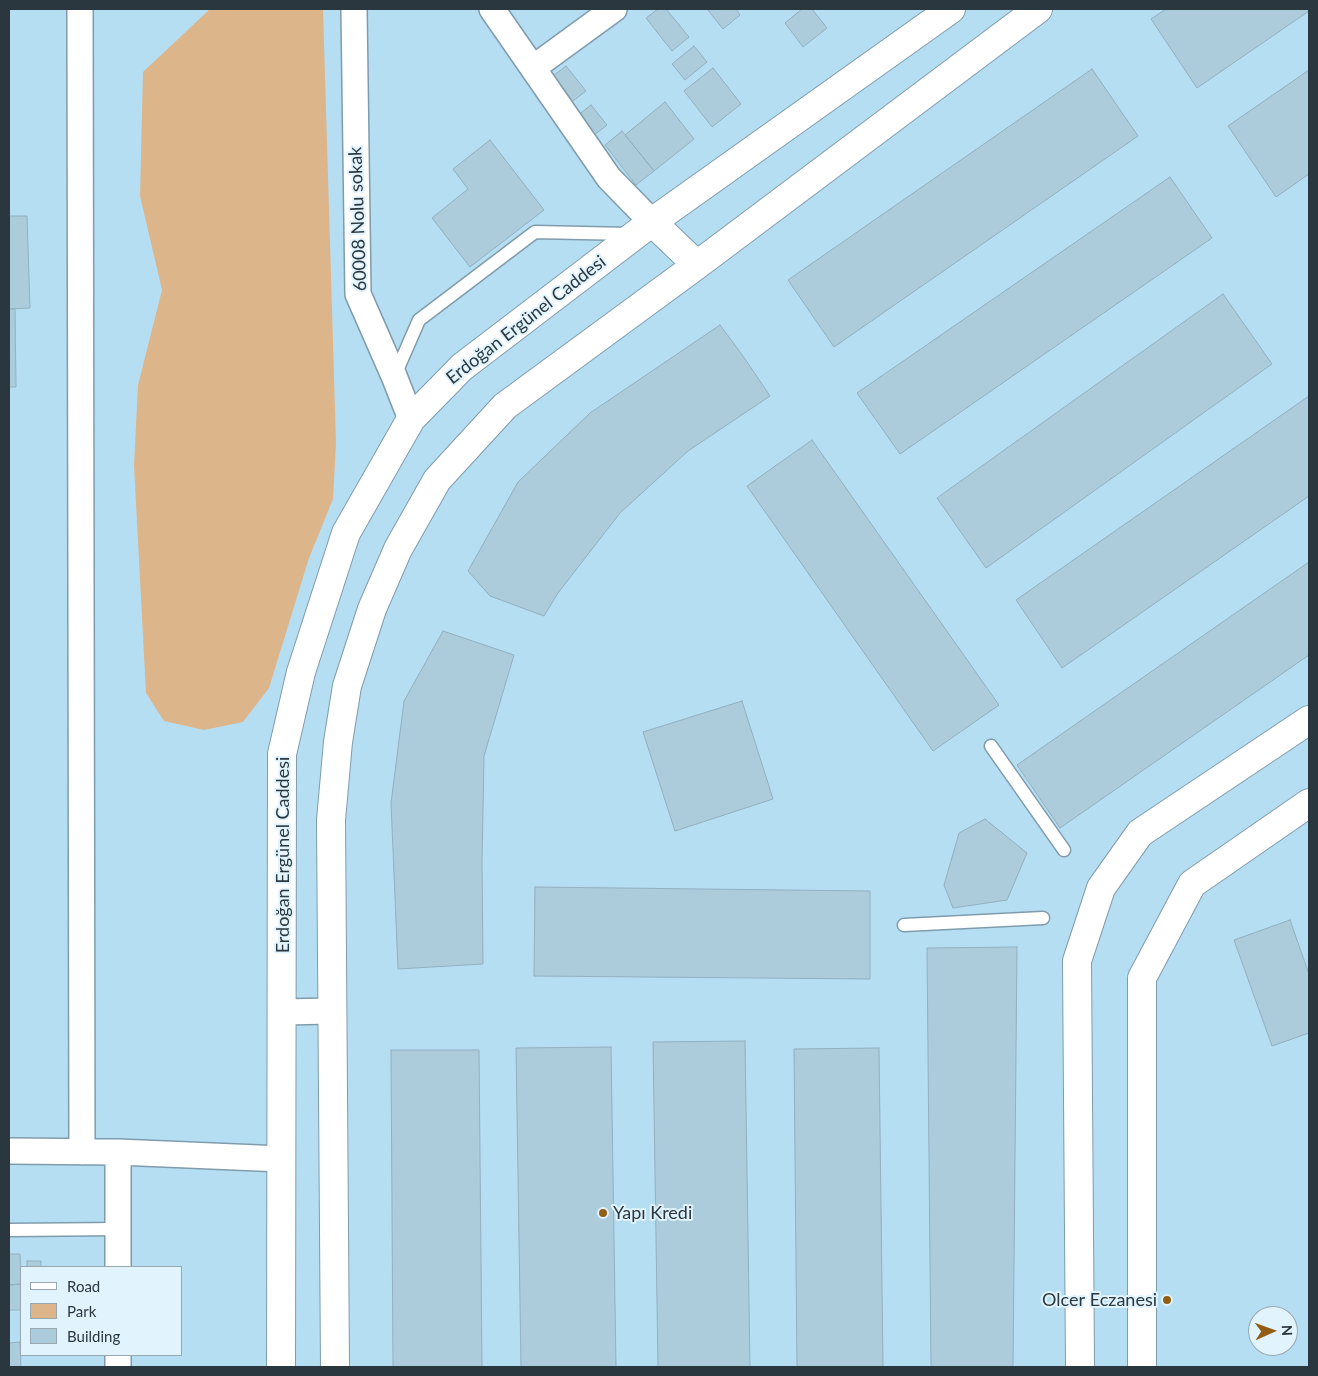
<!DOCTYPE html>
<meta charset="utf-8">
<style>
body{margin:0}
#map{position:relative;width:1318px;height:1376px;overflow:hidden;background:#c9e9fa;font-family:Lato,sans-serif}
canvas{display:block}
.frame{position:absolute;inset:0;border:10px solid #2b373e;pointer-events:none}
.legend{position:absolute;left:20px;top:1266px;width:162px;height:90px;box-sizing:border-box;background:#e1f4fe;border:1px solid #98a8b1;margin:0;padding:6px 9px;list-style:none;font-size:15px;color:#2b373e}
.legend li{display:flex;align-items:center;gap:10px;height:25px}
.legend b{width:25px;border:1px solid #98a8b1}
.north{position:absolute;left:1248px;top:1306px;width:50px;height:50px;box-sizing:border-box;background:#e1f4fe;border:1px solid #98a8b1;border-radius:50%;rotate:88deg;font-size:14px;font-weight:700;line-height:20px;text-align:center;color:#2b373e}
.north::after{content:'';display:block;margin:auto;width:18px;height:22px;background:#935d14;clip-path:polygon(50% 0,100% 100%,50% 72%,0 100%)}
</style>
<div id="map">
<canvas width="1318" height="1376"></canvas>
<div class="frame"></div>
<ul class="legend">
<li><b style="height:6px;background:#fff"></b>Road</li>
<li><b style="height:14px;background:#ddb58a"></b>Park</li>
<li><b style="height:14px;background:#accbdb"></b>Building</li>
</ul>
<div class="north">N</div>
</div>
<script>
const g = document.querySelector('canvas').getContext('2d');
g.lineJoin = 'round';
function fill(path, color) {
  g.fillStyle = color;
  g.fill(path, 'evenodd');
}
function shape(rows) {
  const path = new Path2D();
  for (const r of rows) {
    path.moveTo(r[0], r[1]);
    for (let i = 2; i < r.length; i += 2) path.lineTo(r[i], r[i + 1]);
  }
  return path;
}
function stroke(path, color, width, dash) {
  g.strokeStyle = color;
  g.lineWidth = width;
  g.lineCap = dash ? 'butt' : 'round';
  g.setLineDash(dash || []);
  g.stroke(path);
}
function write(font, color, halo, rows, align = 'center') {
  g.font = font + ' Lato,sans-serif';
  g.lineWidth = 4;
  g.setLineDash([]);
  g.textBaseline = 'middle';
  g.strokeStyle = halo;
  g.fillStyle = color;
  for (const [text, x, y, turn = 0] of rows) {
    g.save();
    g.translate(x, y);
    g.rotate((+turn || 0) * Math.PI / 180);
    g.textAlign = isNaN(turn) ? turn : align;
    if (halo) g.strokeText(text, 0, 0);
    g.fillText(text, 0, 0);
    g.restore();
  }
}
fill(shape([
 [9,9,1309,9,1309,1367,9,1367],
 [21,1267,181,1267,181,1355,21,1355],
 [1258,1316,1288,1316,1288,1346,1258,1346]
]), '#b6def3');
fill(shape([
 [210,9,323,9,336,443,333,499,309,558,269,688,243,722,204,730,164,721,146,693,134,465,138,385,162,290,140,196,143,72]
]), '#ddb58a');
const building = shape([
 [658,9,666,9,689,37,672,51,646,18,658,9],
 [707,9,736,9,740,15,723,29,707,9],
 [802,9,812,9,827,28,803,47,785,23,802,9],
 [1166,9,1309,9,1309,11,1197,88,1151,19,1166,9],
 [694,46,707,62,685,80,672,64,694,46],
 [566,66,586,91,569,104,549,79,566,66],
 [713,68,741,104,712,127,684,91,713,68],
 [1092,69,1138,136,834,347,788,280,1092,69],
 [1309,70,1309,174,1276,197,1228,126,1309,70],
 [665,102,694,139,654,171,625,135,665,102],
 [591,105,607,125,593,136,577,116,591,105],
 [622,131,654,171,636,185,605,145,622,131],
 [490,140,544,210,470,267,432,218,468,189,453,169,490,140],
 [1170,177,1212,238,900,454,857,393,1170,177],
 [9,216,27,216,30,308,9,309,9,216],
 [1223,294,1272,364,986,568,937,498,1223,294],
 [9,309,15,309,16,387,9,387,9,309],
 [720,325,743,356,770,396,688,451,620,513,558,593,544,616,490,596,468,571,518,482,590,413,720,325],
 [1309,396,1309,496,1062,668,1016,600,1309,396],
 [812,440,999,705,933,751,747,486,812,440],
 [1309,562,1309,655,1060,828,1017,765,1309,562],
 [443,631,514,655,484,756,482,861,483,964,398,969,391,803,404,701,443,631],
 [742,701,773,799,675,831,643,732,742,701],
 [985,819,1027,853,1007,900,953,908,944,885,959,833,985,819],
 [535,887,870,891,870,979,534,976,535,887],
 [1290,920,1309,974,1309,1033,1272,1046,1234,940,1290,920],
 [1017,947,1013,1367,931,1367,927,948,1017,947],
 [745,1041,750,1367,658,1367,653,1042,745,1041],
 [611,1047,616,1367,521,1367,516,1048,611,1047],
 [879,1048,883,1367,797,1367,794,1049,879,1048],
 [391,1050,479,1050,482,1367,393,1367,391,1050],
 [9,1254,20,1254,21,1284,9,1285,9,1254],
 [27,1261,41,1261,41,1267,27,1267,27,1261],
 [21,1284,21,1310,9,1310,9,1285,21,1284],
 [20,1342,21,1367,9,1367,9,1343,20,1342]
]);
fill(building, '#accbdb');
stroke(building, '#92b0c0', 1);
const lane = shape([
 [395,375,419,320,535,232,629,234],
 [991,746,1064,850],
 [904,925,1043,918],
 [9,1230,119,1229]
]);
const street = shape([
 [80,9,82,1152],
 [354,9,358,294,394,376,411,419],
 [492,9,609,178,652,222],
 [533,68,614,9],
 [282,1012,332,1011],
 [9,1151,118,1152,118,1267],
 [118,1152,282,1159],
 [118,1367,118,1355]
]);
const secondary = shape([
 [652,222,697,265],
 [281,1367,282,754,301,672,346,533,411,419,462,367,652,222,951,9],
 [335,1367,331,820,338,742,347,686,372,609,398,549,437,480,505,406,697,265,1038,9],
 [1080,1367,1077,961,1101,888,1140,833,1309,720],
 [1142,1367,1142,978,1192,884,1309,803]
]);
stroke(lane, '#7f9cac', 15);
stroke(street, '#7f9cac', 28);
stroke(secondary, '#7f9cac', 30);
stroke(lane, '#fff', 12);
stroke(street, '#fff', 25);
stroke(secondary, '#fff', 28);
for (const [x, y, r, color] of [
 [603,1213,5,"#935d14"],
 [1167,1300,5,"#935d14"]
]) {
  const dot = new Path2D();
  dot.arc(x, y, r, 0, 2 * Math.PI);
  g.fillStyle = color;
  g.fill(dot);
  stroke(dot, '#e1f4fe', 2);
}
write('18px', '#2b373e', '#e1f4fe', [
 ["60008 Nolu sokak",358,219,-92],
 ["Erdoğan Ergünel Caddesi",526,320,-38],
 ["Erdoğan Ergünel Caddesi",283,855,-90]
]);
write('18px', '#2b373e', '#e1f4fe', [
 ["Yapı Kredi",613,1213],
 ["Olcer Eczanesi",1157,1300,"right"]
], 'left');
</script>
